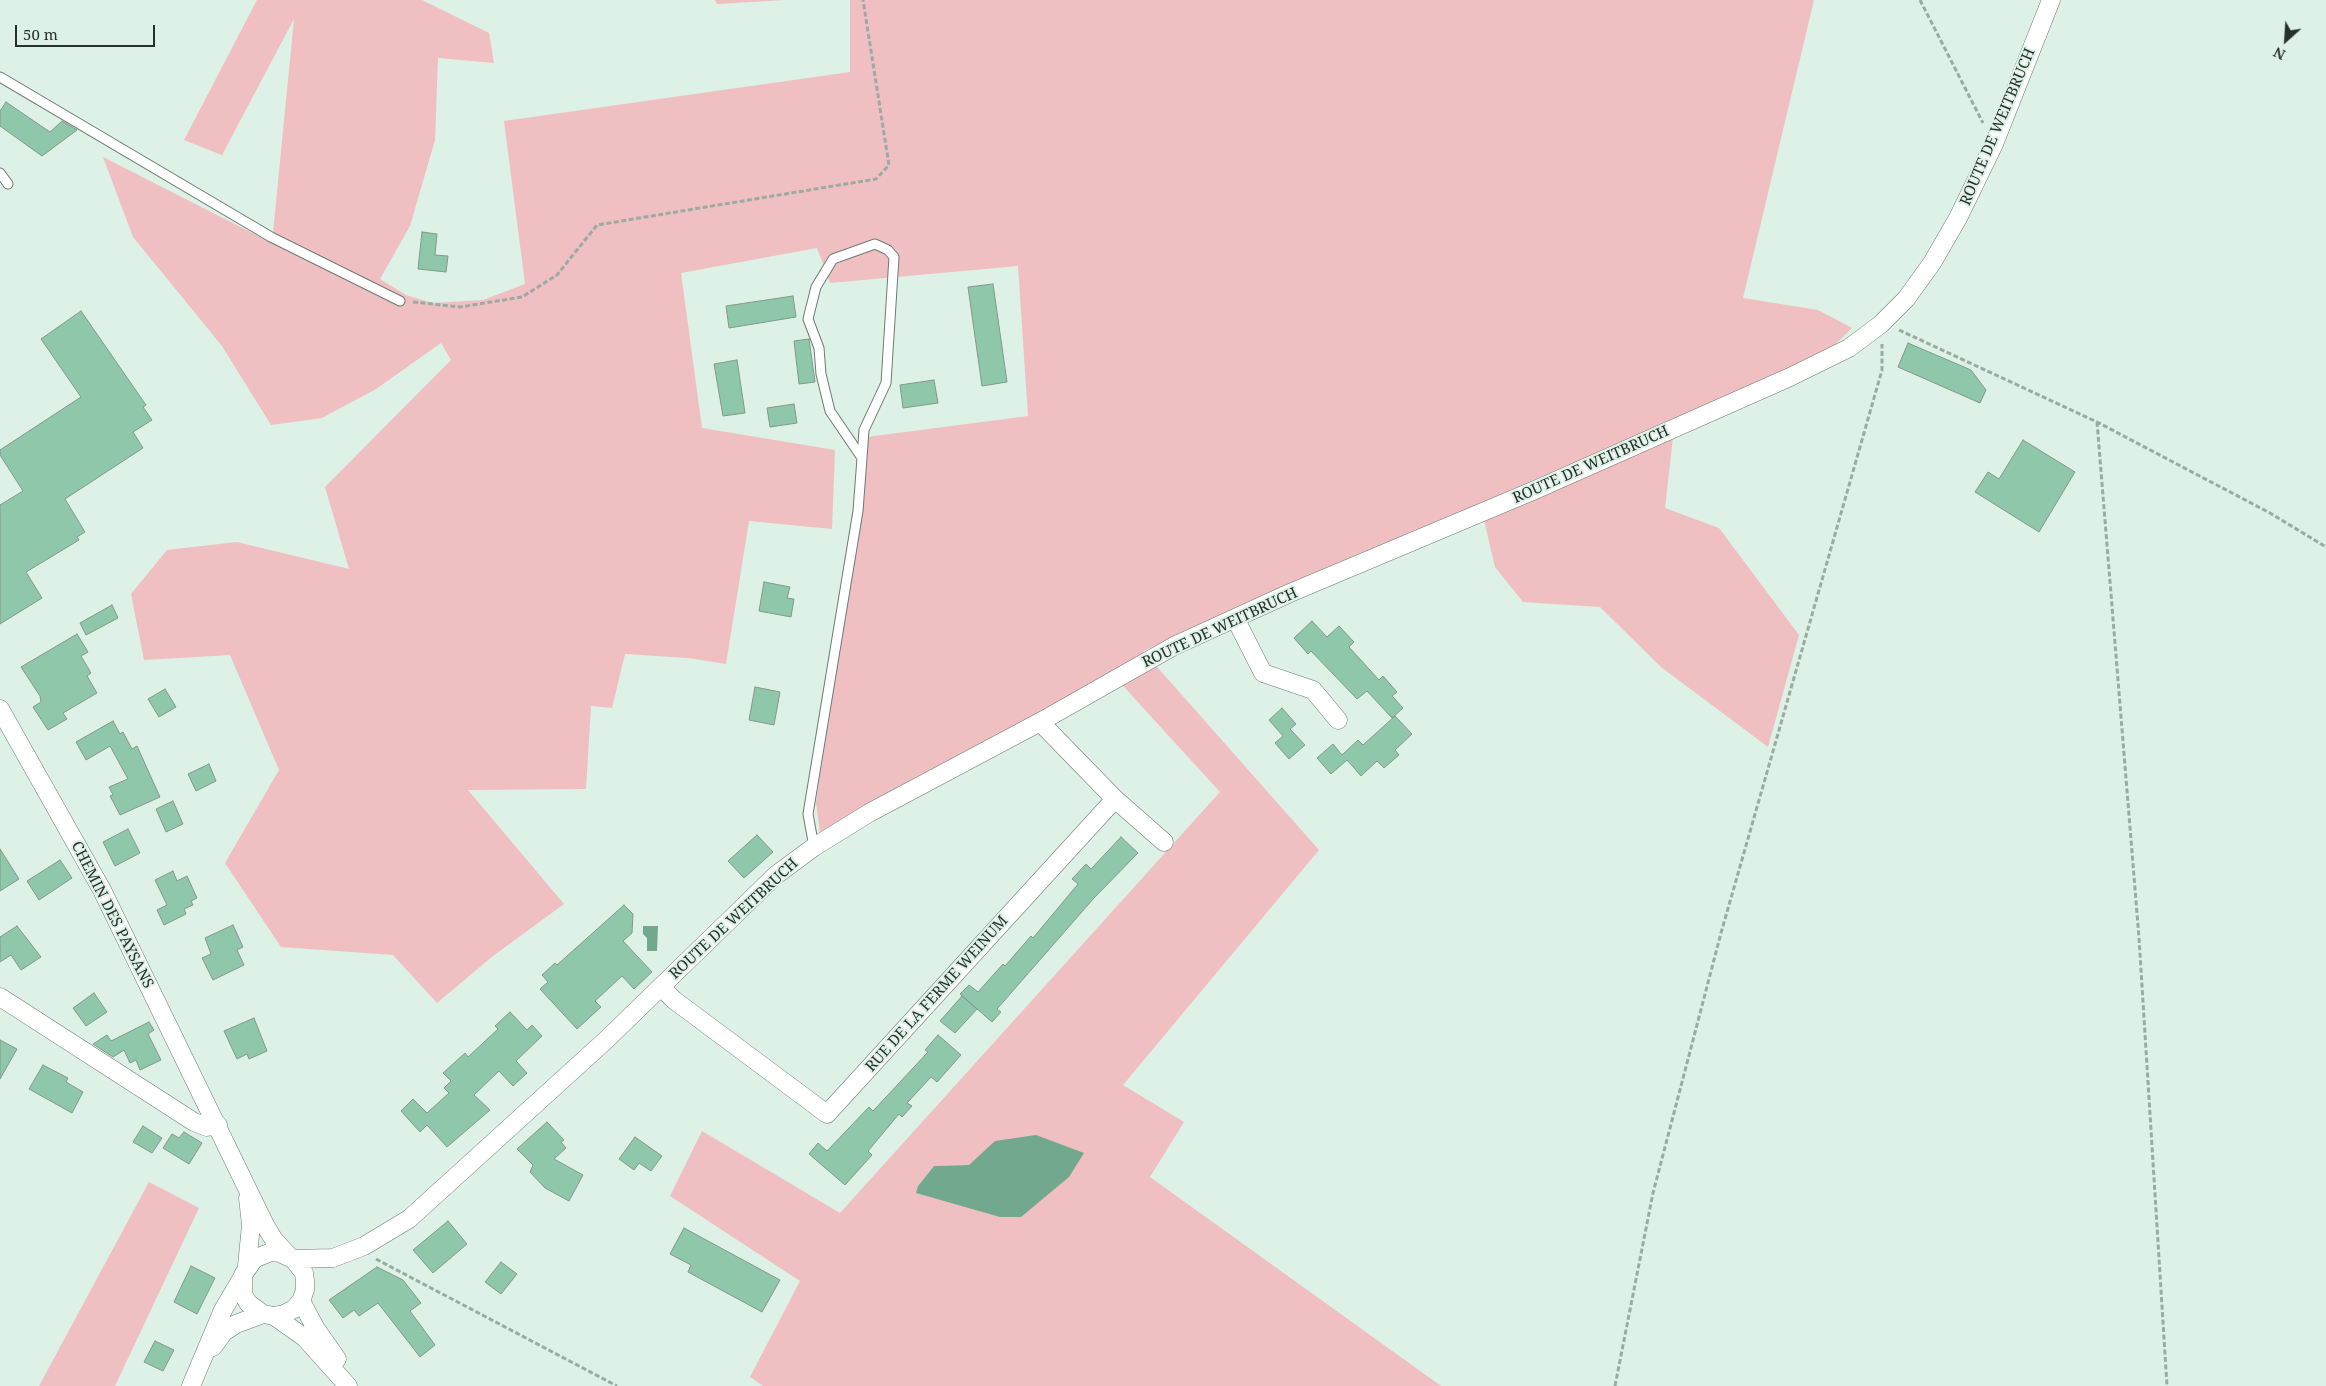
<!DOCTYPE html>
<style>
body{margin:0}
#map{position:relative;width:2326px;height:1386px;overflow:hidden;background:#ddf1e6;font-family:"Noto Serif",serif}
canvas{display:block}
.north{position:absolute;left:2261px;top:15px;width:50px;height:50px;-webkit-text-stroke:4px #ddf1e6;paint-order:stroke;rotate:206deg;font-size:14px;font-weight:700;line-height:20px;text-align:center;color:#28302c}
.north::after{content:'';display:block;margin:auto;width:18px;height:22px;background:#28302c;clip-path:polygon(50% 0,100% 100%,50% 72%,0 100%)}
.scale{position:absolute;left:15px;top:25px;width:140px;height:22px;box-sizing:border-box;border:2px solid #28302c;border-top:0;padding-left:6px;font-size:15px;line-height:18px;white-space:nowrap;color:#28302c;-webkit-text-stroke:4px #ddf1e6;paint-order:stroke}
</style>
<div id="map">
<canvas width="2326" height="1386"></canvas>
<div class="north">N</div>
<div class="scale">50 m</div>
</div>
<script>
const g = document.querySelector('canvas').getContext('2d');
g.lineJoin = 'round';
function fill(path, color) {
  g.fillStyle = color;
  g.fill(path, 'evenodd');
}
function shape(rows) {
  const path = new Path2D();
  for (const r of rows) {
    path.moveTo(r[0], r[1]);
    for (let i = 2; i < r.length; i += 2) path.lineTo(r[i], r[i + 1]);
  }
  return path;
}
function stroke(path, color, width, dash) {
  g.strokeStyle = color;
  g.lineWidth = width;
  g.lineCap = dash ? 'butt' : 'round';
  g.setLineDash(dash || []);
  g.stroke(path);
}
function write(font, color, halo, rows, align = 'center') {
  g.font = font + ' "Noto Serif",serif';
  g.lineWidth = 4;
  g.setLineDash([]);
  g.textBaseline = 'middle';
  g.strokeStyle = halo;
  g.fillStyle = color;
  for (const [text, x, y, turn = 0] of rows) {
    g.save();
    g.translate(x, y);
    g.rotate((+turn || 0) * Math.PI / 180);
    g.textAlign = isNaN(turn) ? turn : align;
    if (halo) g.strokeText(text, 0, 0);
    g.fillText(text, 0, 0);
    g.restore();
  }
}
fill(shape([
 [257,0,422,0,489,33,494,63,438,58,435,140,410,226,380,279,406,295,432,303,483,300,525,284,504,121,850,72,850,0,1814,0,1743,298,1818,310,1852,328,1829,351,1143,651,1319,850,1123,1085,1184,1122,1150,1177,1441,1386,763,1386,750,1377,800,1281,670,1196,702,1131,840,1213,1220,792,1114,676,820,832,816,803,867,437,1028,416,1018,266,830,283,817,248,681,273,702,428,835,450,832,529,749,521,726,664,688,658,625,654,612,708,591,706,586,789,468,790,564,904,493,956,437,1003,393,955,281,947,225,863,279,770,230,655,144,660,131,594,167,550,237,542,349,569,325,487,451,360,441,343,376,389,322,418,271,425,222,346,133,237,103,157,272,243,294,19,222,155,184,140],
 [969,1165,918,1186,934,1166],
 [715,0,785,0,717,4],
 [1673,437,1665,508,1719,528,1799,635,1768,747,1661,667,1600,607,1523,602,1495,567,1484,520],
 [149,1182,199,1208,115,1386,39,1386]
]), '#f0bfc1');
fill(shape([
 [643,926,658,926,657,951,647,951,647,938,643,934],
 [1036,1135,1084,1153,1069,1177,1021,1217,1000,1217,916,1193,918,1186,934,1166,969,1165,995,1141]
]), '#72a88d');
const building = shape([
 [6,102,50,132,62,121,77,130,42,156,0,126,0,111,6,102],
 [422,232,437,234,435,255,448,256,446,272,418,269,422,232],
 [993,284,1007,382,982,386,968,287,993,284],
 [793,296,796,317,729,328,726,306,793,296],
 [81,311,146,405,143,407,152,420,133,432,143,448,65,499,85,532,77,537,79,540,26,572,42,598,0,624,0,505,23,491,0,455,0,450,81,397,41,339,81,311],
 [809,339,815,382,799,384,794,341,809,339],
 [1908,343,1971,370,1986,390,1980,403,1898,367,1908,343],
 [737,360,745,413,723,416,714,364,737,360],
 [934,380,938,403,903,408,900,385,934,380],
 [794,404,797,423,770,427,767,408,794,404],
 [2023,440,2075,472,2039,532,1975,492,1988,472,1999,479,2023,440],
 [764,582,790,587,787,598,794,599,791,617,759,611,764,582],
 [112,605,118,618,86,635,80,623,112,605],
 [1312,621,1327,637,1339,626,1354,642,1349,647,1379,680,1383,676,1397,692,1392,696,1403,708,1392,718,1367,691,1357,699,1311,651,1308,654,1294,638,1312,621],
 [77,634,88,652,81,656,91,673,87,676,97,693,63,713,67,719,48,730,33,707,41,702,40,696,21,667,77,634],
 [755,687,780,692,774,725,749,720,755,687],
 [165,689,176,707,159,717,148,699,165,689],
 [1282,708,1296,724,1290,729,1305,745,1289,759,1275,743,1283,736,1269,720,1282,708],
 [1395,716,1412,734,1395,750,1399,755,1384,768,1377,761,1361,776,1347,760,1331,774,1317,758,1333,744,1342,755,1358,740,1363,745,1395,716],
 [113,721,120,734,123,732,132,749,137,746,160,797,120,815,110,796,113,795,109,787,128,779,110,746,86,760,76,742,113,721],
 [209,764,216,781,196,791,188,774,209,764],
 [173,801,183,824,166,832,156,809,173,801],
 [128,829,140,853,115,866,103,842,128,829],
 [757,835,773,852,744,878,728,861,757,835],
 [1121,837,1138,853,1094,898,997,1009,1001,1012,992,1022,960,994,969,985,978,992,1003,964,1005,966,1031,936,1033,938,1078,884,1072,879,1086,864,1091,869,1121,837],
 [0,849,19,879,0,891,0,849],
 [60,860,72,878,39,900,27,881,60,860],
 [173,871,177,881,187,876,197,898,191,901,193,905,184,909,186,914,164,925,157,910,167,905,155,880,173,871],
 [624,905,633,914,632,933,623,941,652,972,634,989,622,976,595,1001,601,1007,577,1029,540,989,548,982,542,975,555,963,557,965,624,905],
 [233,925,243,947,237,950,244,965,213,980,202,958,211,954,205,938,233,925],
 [17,926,41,957,21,970,11,955,0,962,0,937,17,926],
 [94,993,107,1012,86,1026,73,1008,94,993],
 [962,996,977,1009,955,1033,940,1021,962,996],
 [510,1012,527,1030,532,1025,542,1036,516,1061,527,1073,513,1086,499,1071,474,1095,490,1110,447,1147,427,1125,420,1132,401,1111,413,1099,427,1113,449,1093,444,1088,451,1081,443,1073,465,1053,468,1057,498,1029,495,1026,510,1012],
 [254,1018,267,1051,249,1059,247,1054,237,1059,224,1031,254,1018],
 [149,1022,154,1030,148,1034,161,1060,140,1070,136,1060,130,1063,124,1050,113,1057,93,1044,107,1035,111,1041,149,1022],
 [938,1035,961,1055,937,1082,931,1077,907,1103,912,1106,902,1117,899,1114,868,1151,872,1155,845,1185,809,1154,818,1143,827,1151,869,1107,873,1111,928,1052,925,1050,938,1035],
 [0,1040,17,1049,0,1079,0,1040],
 [43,1065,68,1078,66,1082,83,1092,72,1113,29,1089,43,1065],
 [547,1122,564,1140,561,1142,566,1148,554,1159,583,1175,569,1201,545,1188,530,1172,533,1165,517,1149,547,1122],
 [143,1126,162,1138,152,1153,133,1142,143,1126],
 [184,1132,202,1143,189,1164,163,1148,172,1134,179,1138,184,1132],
 [635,1137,662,1156,651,1171,639,1163,634,1170,619,1159,635,1137],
 [448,1221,467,1244,433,1273,413,1250,448,1221],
 [684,1228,780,1280,762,1312,688,1272,691,1265,670,1254,684,1228],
 [501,1262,517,1274,501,1294,485,1282,501,1262],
 [191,1266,215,1278,197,1314,174,1302,191,1266],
 [377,1267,403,1280,421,1303,410,1311,435,1345,420,1357,378,1303,359,1316,354,1310,343,1318,329,1300,377,1267],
 [155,1341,174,1350,163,1371,144,1362,155,1341]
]);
fill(building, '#8fc7aa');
stroke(building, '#85978d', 1);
const service = shape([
 [0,77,271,237,400,301],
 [0,173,8,184],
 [814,847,808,814,858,511,862,458,830,411,821,374,819,348,808,319,816,287,833,259,875,244,888,250,894,257,886,383,864,430,862,458]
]);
const minor = shape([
 [1235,618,1263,673,1313,690,1338,720],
 [0,709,102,890,265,1225,274,1240,289,1256],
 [1115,799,1164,842],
 [661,987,674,1000,827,1114,1115,799,1040,722],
 [0,997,194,1122,207,1127,218,1125],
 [293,1259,333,1258,364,1246,409,1219,606,1040,776,875,814,847,869,813,1040,722,1174,646,1290,593,1535,490,1790,377,1849,348,1881,324,1906,299,1932,263,1958,218,1994,144,2051,0],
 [247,1266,251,1225,248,1198],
 [301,1301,316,1329,337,1359],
 [274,1316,284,1314,294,1309,301,1301,305,1290,305,1281,304,1273,293,1259,280,1253,271,1252,254,1259,243,1275,243,1294,248,1303,263,1314,274,1316,305,1338,348,1386],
 [213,1347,224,1332,236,1324,263,1314],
 [191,1386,223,1310,243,1276]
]);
stroke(service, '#6b7d73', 11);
stroke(minor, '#6b7d73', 19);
stroke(shape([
 [1920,0,1983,123],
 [413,302,460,307,522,297,557,275,597,225,876,179,889,165,863,0],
 [1899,330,2097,422,2270,513,2326,547],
 [2097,422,2139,938,2167,1386],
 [376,1259,617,1386],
 [1615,1386,1653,1193,1721,933,1882,370,1882,344]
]), '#9baba2', 3, [5, 2.5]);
stroke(service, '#fff', 9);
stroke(minor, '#fff', 18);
write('15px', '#28302c', '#ddf1e6', [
 ["ROUTE DE WEITBRUCH",1998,127,-67],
 ["ROUTE DE WEITBRUCH",1591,465,-24],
 ["ROUTE DE WEITBRUCH",1220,628,-25],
 ["CHEMIN DES PAYSANS",112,915,63],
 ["ROUTE DE WEITBRUCH",734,919,-43],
 ["RUE DE LA FERME WEINUM",937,994,-48]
]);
</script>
